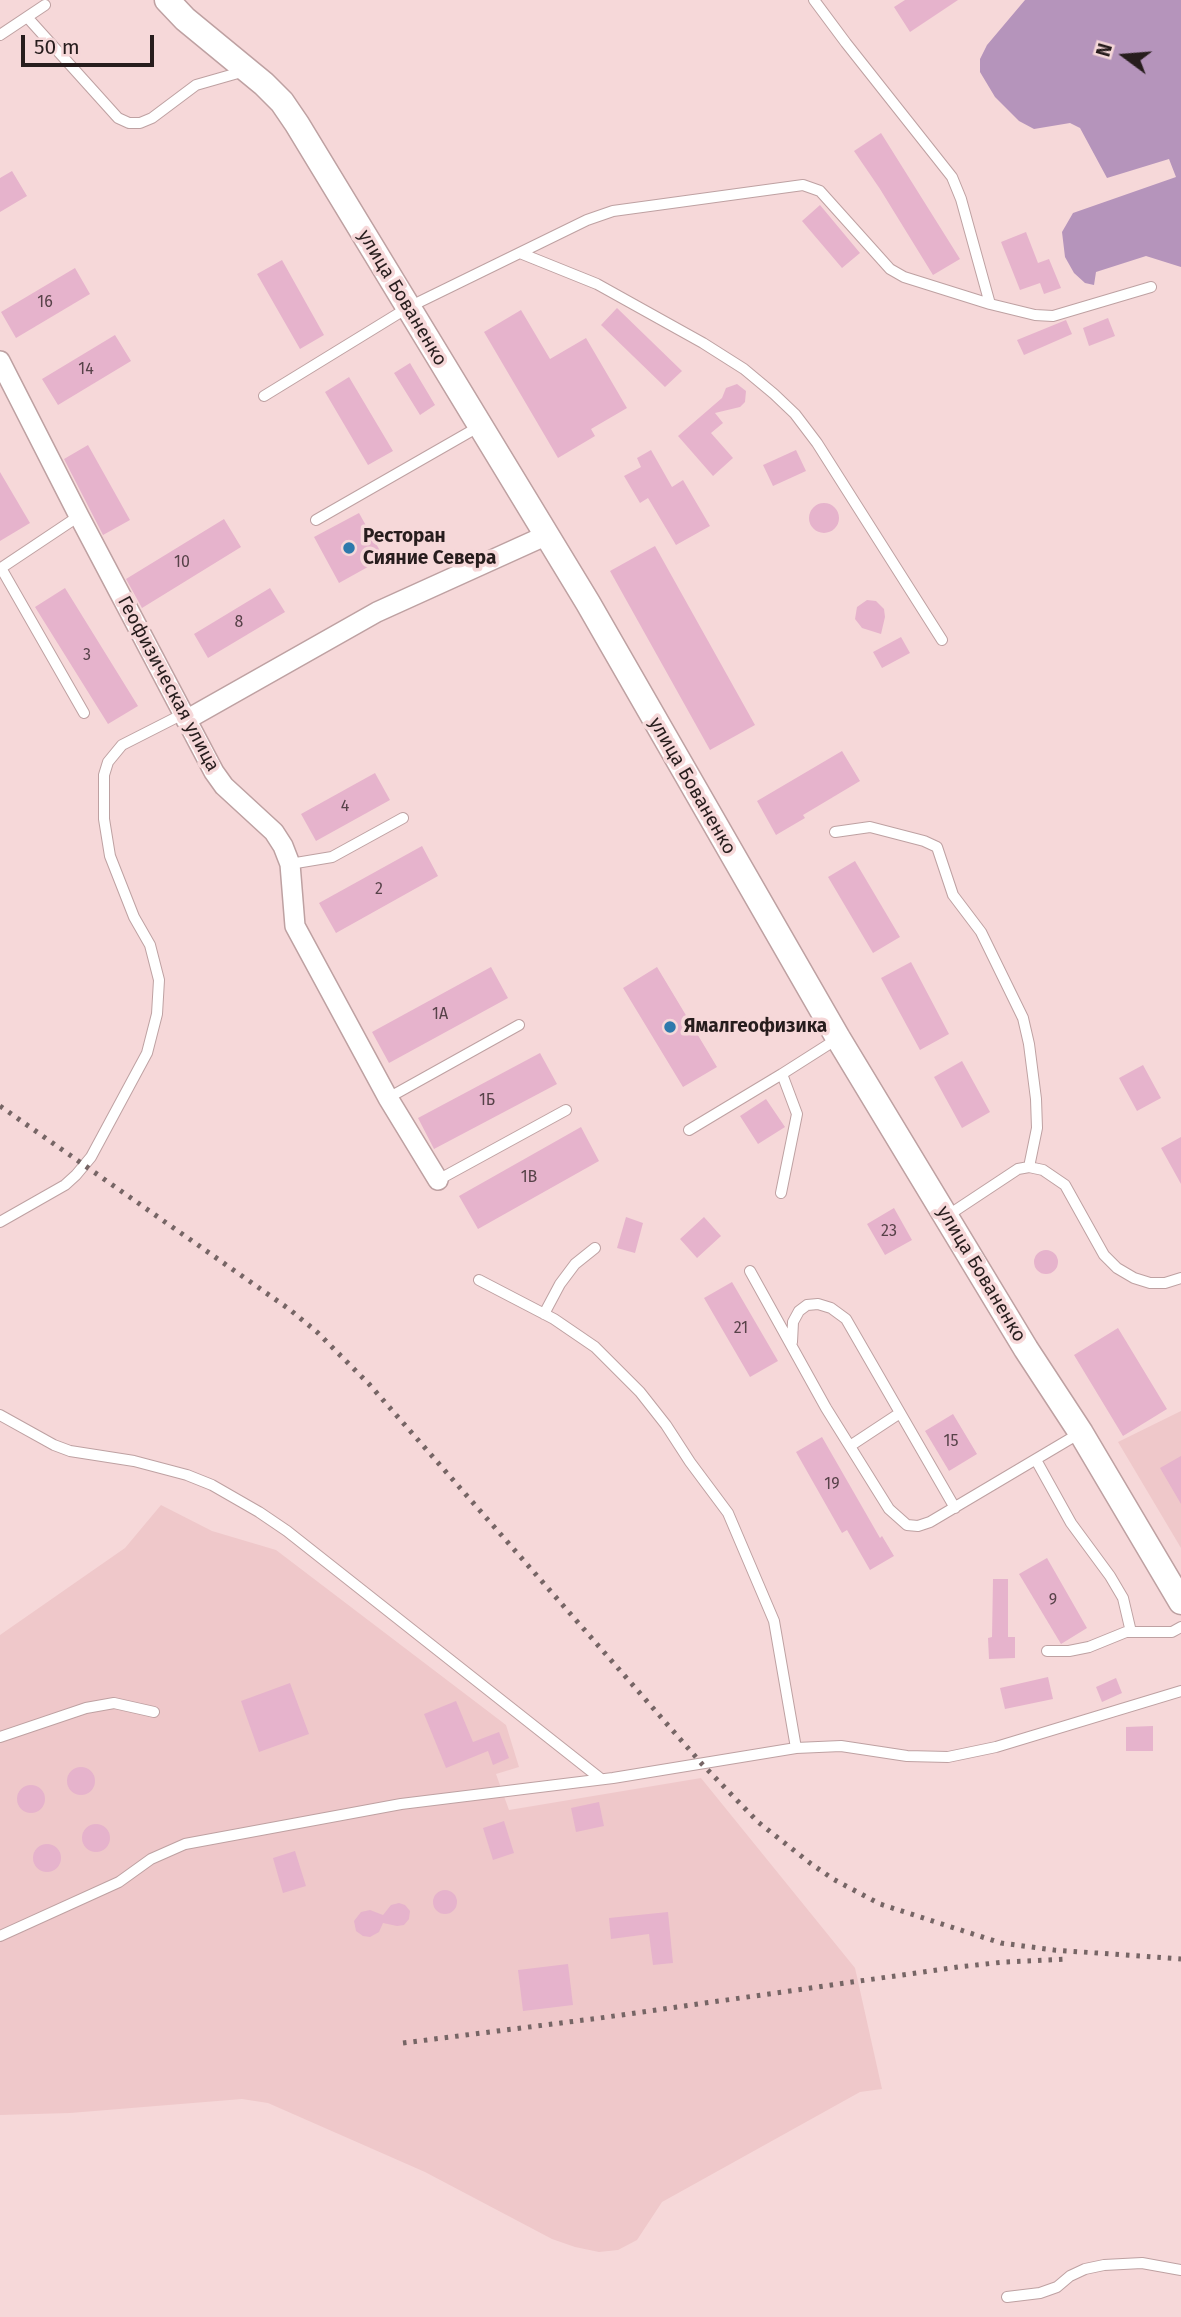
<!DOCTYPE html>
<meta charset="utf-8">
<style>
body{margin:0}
#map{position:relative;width:1181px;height:2317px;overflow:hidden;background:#f6d8d9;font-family:"Fira Sans",sans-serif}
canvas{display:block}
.north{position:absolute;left:1090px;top:21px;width:70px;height:70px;-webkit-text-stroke:5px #f6d8d9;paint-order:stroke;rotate:286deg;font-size:19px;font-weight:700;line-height:28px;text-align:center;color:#271d1d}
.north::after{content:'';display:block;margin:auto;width:24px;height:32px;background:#271d1d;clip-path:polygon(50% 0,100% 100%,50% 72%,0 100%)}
.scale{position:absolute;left:21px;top:35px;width:133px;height:32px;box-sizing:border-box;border:4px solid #271d1d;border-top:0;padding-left:9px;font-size:21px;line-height:24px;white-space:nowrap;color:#271d1d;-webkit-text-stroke:5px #f6d8d9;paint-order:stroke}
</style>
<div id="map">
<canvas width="1181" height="2317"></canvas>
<div class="north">N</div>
<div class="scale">50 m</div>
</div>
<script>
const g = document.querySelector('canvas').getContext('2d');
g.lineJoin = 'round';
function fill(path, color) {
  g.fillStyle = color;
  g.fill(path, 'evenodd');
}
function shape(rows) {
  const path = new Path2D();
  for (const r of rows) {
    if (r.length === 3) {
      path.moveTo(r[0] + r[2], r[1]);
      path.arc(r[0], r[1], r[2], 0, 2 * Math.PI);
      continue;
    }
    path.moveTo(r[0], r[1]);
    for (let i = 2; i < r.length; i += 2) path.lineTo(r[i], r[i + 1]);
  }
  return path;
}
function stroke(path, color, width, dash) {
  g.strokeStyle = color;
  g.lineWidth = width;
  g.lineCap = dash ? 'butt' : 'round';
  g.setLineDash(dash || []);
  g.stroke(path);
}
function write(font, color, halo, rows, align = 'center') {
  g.font = font + ' "Fira Sans",sans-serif';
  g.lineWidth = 7;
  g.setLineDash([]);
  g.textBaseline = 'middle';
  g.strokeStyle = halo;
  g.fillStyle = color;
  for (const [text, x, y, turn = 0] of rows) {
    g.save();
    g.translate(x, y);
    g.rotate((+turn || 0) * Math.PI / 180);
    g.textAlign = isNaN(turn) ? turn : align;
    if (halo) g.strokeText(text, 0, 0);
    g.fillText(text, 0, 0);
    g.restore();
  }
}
fill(shape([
 [1181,1411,1181,1548,1118,1442],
 [161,1505,212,1531,276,1550,506,1725,519,1767,496,1774,509,1810,701,1778,855,1968,882,2089,860,2092,662,2202,637,2240,618,2250,599,2252,575,2247,552,2239,425,2172,268,2103,242,2099,70,2113,0,2115,0,1635,125,1548]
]), '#efc8ca');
fill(shape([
 [1025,0,1181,0,1181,267,1146,256,1096,272,1094,285,1085,283,1074,273,1065,257,1062,232,1073,213,1176,177,1169,159,1107,178,1080,128,1070,123,1034,129,1019,121,995,97,980,72,980,59,987,45]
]), '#b594bb');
fill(shape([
 [905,0,958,0,910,32,894,7],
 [881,133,960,259,933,275,880,189,854,151],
 [12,171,27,196,0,212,0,178],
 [820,205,860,253,842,268,802,221],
 [1026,232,1038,263,1049,259,1061,288,1044,294,1040,283,1020,290,1001,242],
 [282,260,324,335,300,349,257,274],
 [75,268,90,294,16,338,1,312],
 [617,308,682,371,665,387,601,325],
 [521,310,550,359,586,338,627,408,591,429,595,436,558,458,484,332],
 [1108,318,1115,336,1089,346,1083,328],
 [1066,320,1072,334,1024,355,1017,340],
 [115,335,131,361,58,405,42,379],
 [410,363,435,405,420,415,394,373],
 [349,377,393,451,368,465,325,392],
 [737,384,746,391,745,402,740,407,715,413,723,423,711,433,733,458,713,476,678,436,722,398,726,388],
 [88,445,130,520,103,535,64,459],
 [651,450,672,487,683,480,710,526,676,545,648,498,640,503,624,476,641,467,637,458],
 [796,450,806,471,773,486,763,465],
 [0,472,30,523,0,541],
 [824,518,15],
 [359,513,384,558,339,583,314,537],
 [224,519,241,547,142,608,126,579],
 [655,546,755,725,710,750,610,571],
 [65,588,138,706,108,724,35,607],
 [270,588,285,612,208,658,194,634],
 [867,600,876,601,884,609,885,617,881,634,862,628,855,619,857,607],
 [901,637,910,653,882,668,873,652],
 [842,751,860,781,803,815,805,818,776,835,757,801],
 [375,773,390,800,316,841,301,814],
 [422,846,438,876,336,933,319,903],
 [855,861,900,937,873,953,828,877],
 [911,962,949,1034,920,1050,881,978],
 [491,967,508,998,389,1063,372,1032],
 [657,967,717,1067,683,1087,623,988],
 [540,1053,557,1084,434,1149,418,1118],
 [962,1061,990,1112,962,1128,934,1077],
 [1143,1065,1161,1098,1137,1111,1119,1078],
 [766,1099,785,1127,758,1144,740,1116],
 [581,1127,599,1161,478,1229,459,1196],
 [1181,1137,1181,1184,1161,1148],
 [894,1208,912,1240,885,1255,867,1224],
 [626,1217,643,1223,635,1253,617,1248],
 [704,1217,721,1236,697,1258,680,1239],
 [1046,1262,12],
 [732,1282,778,1361,750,1377,704,1298],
 [1118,1328,1167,1409,1123,1436,1074,1355],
 [953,1414,977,1454,949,1471,925,1431],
 [822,1437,880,1538,882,1536,894,1556,870,1570,847,1530,842,1533,796,1452],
 [1181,1456,1181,1504,1160,1468],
 [1047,1558,1087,1628,1061,1644,1019,1574],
 [993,1579,1008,1579,1008,1637,1015,1637,1015,1658,989,1659,988,1638,992,1637],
 [1048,1677,1053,1699,1005,1709,1000,1688],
 [1116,1678,1122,1693,1102,1702,1096,1687],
 [290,1683,309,1734,259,1752,241,1701],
 [456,1701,473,1742,499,1732,509,1758,493,1765,488,1751,446,1768,424,1714],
 [1153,1726,1153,1751,1126,1751,1126,1727],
 [81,1781,14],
 [31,1799,14],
 [599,1802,604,1826,576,1832,571,1808],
 [504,1821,514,1853,493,1860,483,1828],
 [96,1838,14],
 [47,1858,14],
 [295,1851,306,1886,283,1893,273,1858],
 [445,1902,12],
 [399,1903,405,1905,410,1911,409,1919,404,1925,397,1926,383,1923,379,1932,370,1937,363,1936,356,1931,354,1921,361,1912,370,1910,383,1915,391,1905],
 [668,1912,673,1963,653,1965,649,1934,611,1939,609,1918],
 [568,1964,573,2005,523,2011,518,1970]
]), '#e6b3cc');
const service = shape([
 [814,0,846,43,952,177,961,199,990,304],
 [27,17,118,118,129,123,140,123,152,118,196,85,245,71],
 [0,35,45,5],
 [520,253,597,284,703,343,744,369,774,394,795,414,817,443,942,640],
 [264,396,409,307,587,220,613,211,803,185,820,191,890,269,904,277,990,304,1035,315,1053,316,1151,287],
 [79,516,1,568,84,713],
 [316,520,480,426],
 [835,832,870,827,924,841,937,847,953,895,981,932,1023,1018,1029,1044,1036,1099,1037,1128,1029,1167],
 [290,864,332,857,403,818],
 [388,1098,519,1025],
 [689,1130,782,1074],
 [438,1180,566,1110],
 [781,1193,797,1114,782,1074,837,1039],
 [947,1216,1018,1169,1029,1167,1043,1170,1065,1185,1104,1255,1117,1268,1134,1278,1150,1283,1165,1283,1181,1278],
 [0,1222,65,1185,76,1175,91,1157,147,1053,157,1014,159,980,150,945,134,917,110,856,104,819,104,775,108,762,122,745,183,714],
 [750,1271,826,1408,889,1509,907,1525,918,1526,930,1522,1080,1433],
 [479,1280,554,1319,595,1347,640,1392,666,1425,690,1462,728,1513,774,1621,796,1748],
 [544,1314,560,1284,575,1264,595,1248],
 [792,1342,793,1322,799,1311,807,1305,818,1304,831,1308,846,1319,955,1508],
 [0,1415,54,1445,70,1451,134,1461,187,1475,212,1485,259,1512,287,1531,601,1779],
 [850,1446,900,1413],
 [1036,1460,1071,1523,1110,1576,1123,1598,1131,1632],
 [1047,1651,1069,1651,1089,1647,1126,1632,1172,1632,1181,1627],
 [0,1737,86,1708,114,1703,154,1712],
 [0,1936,119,1882,151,1859,185,1844,401,1804,613,1778,796,1748,841,1746,907,1756,948,1757,996,1747,1181,1691],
 [1007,2297,1040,2293,1057,2287,1070,2276,1085,2269,1104,2265,1142,2263,1181,2270]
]);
const minor = shape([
 [0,361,79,516,214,772,224,786,274,832,283,846,290,864,295,926,388,1098,438,1180],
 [186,720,377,612,547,535]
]);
const tertiary = shape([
 [167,0,185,19,264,84,282,102,297,124,588,603,838,1038,1026,1349,1081,1433,1181,1602]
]);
stroke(service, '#bea1a2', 12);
stroke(minor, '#bea1a2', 22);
stroke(tertiary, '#bea1a2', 27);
stroke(service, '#fff', 10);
stroke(minor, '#fff', 19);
stroke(tertiary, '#fff', 24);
stroke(shape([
 [0,1106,289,1309,317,1332,369,1384,702,1764,758,1822,810,1863,833,1879,880,1904,1001,1943,1054,1950,1181,1959],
 [403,2043,600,2018,958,1967,1004,1962,1069,1959]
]), '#766565', 5, [3.5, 7]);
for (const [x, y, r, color] of [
 [349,548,7,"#2e79ac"],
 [670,1027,7,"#2e79ac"]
]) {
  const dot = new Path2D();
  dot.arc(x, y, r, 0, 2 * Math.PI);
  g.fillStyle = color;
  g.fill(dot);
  stroke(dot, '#f6d8d9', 2.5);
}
write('16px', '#574249', null, [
 ["16",45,303],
 ["14",86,370],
 ["10",182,563],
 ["8",239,623],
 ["3",87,656],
 ["4",345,807],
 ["2",379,890],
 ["1А",440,1015],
 ["1Б",487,1101],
 ["1В",529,1178],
 ["23",889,1232],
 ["21",741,1329],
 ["15",951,1442],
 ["19",832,1485],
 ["9",1053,1601]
]);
write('19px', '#271d1d', '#f6d8d9', [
 ["улица Бованенко",402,298,59],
 ["Геофизическая улица",168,684,62],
 ["улица Бованенко",692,786,60],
 ["улица Бованенко",981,1274,59]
]);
write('bold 19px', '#271d1d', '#f6d8d9', [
 ["Ресторан",363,537],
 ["Сияние Севера",363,559],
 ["Ямалгеофизика",684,1027]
], 'left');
</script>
